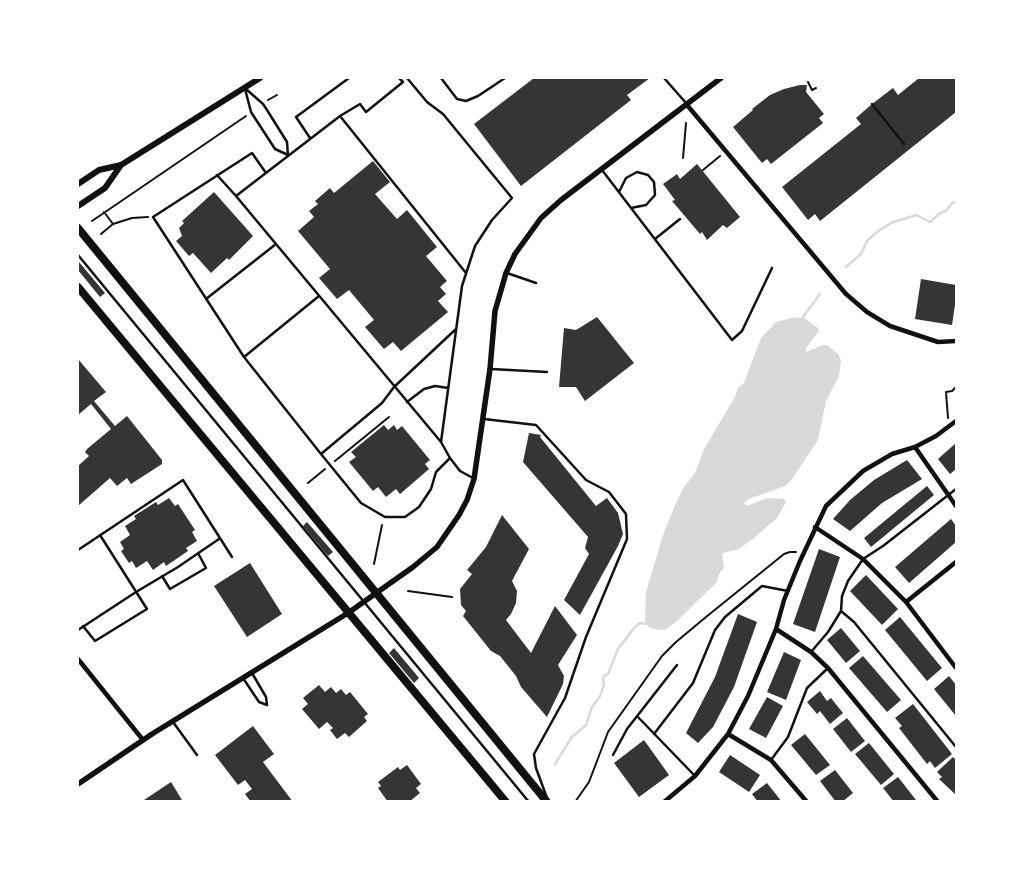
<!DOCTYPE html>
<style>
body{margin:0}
#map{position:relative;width:1034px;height:879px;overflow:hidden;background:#fff;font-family:"PT Sans Narrow",sans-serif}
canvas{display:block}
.frame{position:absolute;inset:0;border:79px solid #fff;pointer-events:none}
</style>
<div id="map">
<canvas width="1034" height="879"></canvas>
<div class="frame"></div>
</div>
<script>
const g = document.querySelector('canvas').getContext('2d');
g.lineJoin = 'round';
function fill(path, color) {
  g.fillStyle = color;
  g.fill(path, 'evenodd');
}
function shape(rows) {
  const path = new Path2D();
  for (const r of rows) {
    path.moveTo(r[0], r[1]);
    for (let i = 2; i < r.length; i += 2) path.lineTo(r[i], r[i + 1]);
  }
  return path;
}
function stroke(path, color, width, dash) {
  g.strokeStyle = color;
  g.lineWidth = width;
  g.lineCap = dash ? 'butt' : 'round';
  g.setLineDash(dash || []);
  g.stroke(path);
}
fill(shape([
 [803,317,818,328,819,331,806,348,806,352,823,345,827,345,839,355,841,361,839,376,826,401,818,440,792,479,785,486,752,498,747,500,744,504,747,506,767,498,784,499,786,502,777,518,754,538,739,549,723,553,722,555,724,567,718,576,717,582,677,621,666,629,659,630,650,628,646,624,645,619,646,592,663,535,675,505,684,487,695,473,704,449,735,397,738,388,744,383,761,338,776,322,791,318]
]), '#d9d9d9');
stroke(shape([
 [846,267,861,254,867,241,877,232,891,223,916,215,930,222,940,213,946,211,952,203,956,202],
 [803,317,820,294],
 [555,764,572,737,586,725,592,707,600,696,604,685,603,677,608,674,618,649,634,628,640,623,646,624]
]), '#d9d9d9', 2.5);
fill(shape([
 [534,78,650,78,627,95,631,100,521,186,474,124],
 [919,78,956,78,956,112,820,221,815,214,808,220,782,187,861,124,856,118,872,104,893,88,898,95],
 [800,85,807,85,806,92,824,114,819,118,823,123,771,164,767,159,762,163,733,127,753,110,752,109,770,95,784,89],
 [373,161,390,182,375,194,397,219,407,210,437,247,426,256,447,281,440,287,446,294,438,301,448,312,401,351,393,342,384,349,365,327,374,320,349,290,337,299,319,278,330,269,298,231,314,217,309,211,318,204,315,201,330,188,334,193],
 [697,164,740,217,727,228,723,225,707,240,702,232,700,234,672,201,675,200,663,184,677,174,680,179],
 [214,192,253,236,229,260,227,258,211,273,193,253,189,256,176,241,182,236,179,228,184,223,182,221],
 [79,262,105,293,100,297,78,270,78,264],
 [921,279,956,285,956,298,952,325,915,319],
 [597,317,634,363,585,401,576,387,559,387,564,328,576,330],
 [78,359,106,392,94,401,115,426,127,416,162,460,162,464,131,484,127,478,117,486,110,478,78,506,78,466,89,456,85,452,87,449,111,429,91,404,78,415],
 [384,425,388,430,394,425,397,430,402,426,430,460,425,464,429,469,400,494,396,489,386,497,378,487,373,491,349,462,356,457,351,452],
 [529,433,541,435,540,437,596,506,607,498,618,513,623,534,618,546,580,615,564,600,589,554,585,548,588,537,523,462],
 [956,443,956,469,950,474,938,459],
 [907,460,922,479,882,503,850,531,833,519,850,500,874,480],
 [927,486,934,495,871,547,864,538],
 [169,498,175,506,178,504,195,530,192,532,197,541,186,548,188,551,166,566,164,562,153,570,147,561,136,568,132,561,129,563,121,551,124,549,120,542,130,535,125,526,136,519,134,516,156,502,158,505],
 [502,515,529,549,512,581,517,591,516,603,511,614,506,620,531,653,555,606,577,635,558,665,564,676,563,684,547,717,521,687,516,676,500,656,491,651,463,616,466,611,461,605,460,589,472,574,467,570,486,547],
 [951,519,956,526,956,542,909,583,895,567],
 [307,522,333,552,328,556,303,526],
 [819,549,840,557,815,632,793,624],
 [250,563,282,614,247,637,214,586],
 [866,575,898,609,882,625,850,591],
 [738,614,757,622,734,687,713,727,698,743,686,733,715,677],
 [900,617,942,668,927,681,885,630],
 [841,628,860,651,846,663,827,640],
 [394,648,419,678,414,683,389,653],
 [784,652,801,660,786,700,767,692],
 [863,656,901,700,887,712,849,668],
 [949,676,956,685,956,716,934,689],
 [319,685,325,692,331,687,336,693,341,689,346,695,350,692,368,714,364,717,367,721,349,737,345,733,337,739,330,730,333,728,327,722,319,729,302,709,308,704,303,698],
 [820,691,827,701,831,698,843,713,830,724,820,711,817,714,807,702],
 [767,697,783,706,766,738,749,729],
 [913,704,952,754,935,768,930,761,927,764,899,728,902,726,895,718],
 [847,718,865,741,851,752,833,729],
 [253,726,274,754,263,762,293,802,251,802,245,794,252,789,245,780,238,785,215,755],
 [805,734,830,765,816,775,791,745],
 [644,740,669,775,639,797,614,763],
 [869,743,894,774,881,785,855,754],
 [730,755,760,775,749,792,719,772],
 [953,757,956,760,956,795,939,779,942,777,937,772],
 [407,765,421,784,416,788,420,793,409,802,388,802,378,788,381,786,378,782,398,767,400,770],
 [835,770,853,793,842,802,836,802,820,781],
 [898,777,916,800,914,802,894,802,883,788],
 [171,782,182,800,181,802,141,802],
 [767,783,782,802,758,802,752,794]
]), '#353535');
stroke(shape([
 [808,82,812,90,816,88],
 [268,100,277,95],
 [683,158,686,123],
 [703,170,720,156],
 [104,212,113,224],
 [92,221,246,116],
 [101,234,113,224,132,218,148,217],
 [948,418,946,392,952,391,956,387],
 [335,461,389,417],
 [308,483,325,469],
 [374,564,382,525],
 [408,591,452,597],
 [575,802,589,782,608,732,662,656,676,642,706,617,784,554,790,552,796,552]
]), '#111', 2);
stroke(shape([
 [399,78,403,82,366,112,360,104,340,116,236,196,441,442,450,458,460,471,473,478],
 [407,78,427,102,443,114,512,198,492,220,475,246,462,286,441,442],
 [441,78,457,99,466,101,478,96,505,78],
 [664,78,686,103],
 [245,89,251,112,275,149,288,155],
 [246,89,263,104,267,110,287,142,288,156],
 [872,104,904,144],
 [340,116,466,273],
 [310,138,296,117,349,78],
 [602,170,732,340,742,331,772,268],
 [266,173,252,153,153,217,244,357,321,454,382,403,394,387,456,329],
 [217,175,236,196],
 [619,192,626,178,637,172,648,175,654,182,655,195,646,205,631,208],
 [655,239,680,219],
 [78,255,529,802],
 [507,273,536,283],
 [206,299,276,244],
 [244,357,319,296],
 [491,369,547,372],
 [407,402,424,389,435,386,448,388],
 [484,419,536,425,586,480,609,492,626,514,627,539,586,637,565,698,534,754,536,768,547,798],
 [321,454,361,503,385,517,405,517,419,507,431,489,436,472,450,458],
 [78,550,183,480,232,557],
 [162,576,170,589,206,568,198,553],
 [841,611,854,622,956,747],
 [83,626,95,641,147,609,100,535],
 [78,630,136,592,178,567,219,539],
 [811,652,828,632,841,611,842,596,848,581,863,559,883,546,956,489],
 [243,678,259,702,267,705,266,697,252,673],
 [637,716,695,776],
 [173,722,197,755],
 [654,734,693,683,715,630,725,617,762,586,788,591],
 [613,755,627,729,677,665],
 [771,760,788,737,807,688,828,668]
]), '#111', 2.5);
stroke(shape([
 [687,105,846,294,867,312,890,326,938,342,956,341],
 [915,447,956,506],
 [815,527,863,559,906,602,956,668],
 [906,602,956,562],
 [776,629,811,652,828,668,938,802],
 [78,659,143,740],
 [728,734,771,760,807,802],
 [664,802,695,776,728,734,748,696,776,629,784,600,800,561,826,506,863,471,892,454,915,447,936,436,956,421]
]), '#111', 4.5);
stroke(shape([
 [78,784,152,734,348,613,413,567,437,547,459,515,467,500,474,479,490,369,495,311,506,273,515,254,541,218,561,200,721,78]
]), '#111', 5.5);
stroke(shape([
 [78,184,99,170,121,165,260,78],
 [78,206,105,188,121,165]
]), '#111', 6);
stroke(shape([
 [78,228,547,802],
 [78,287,506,802]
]), '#111', 8);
</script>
